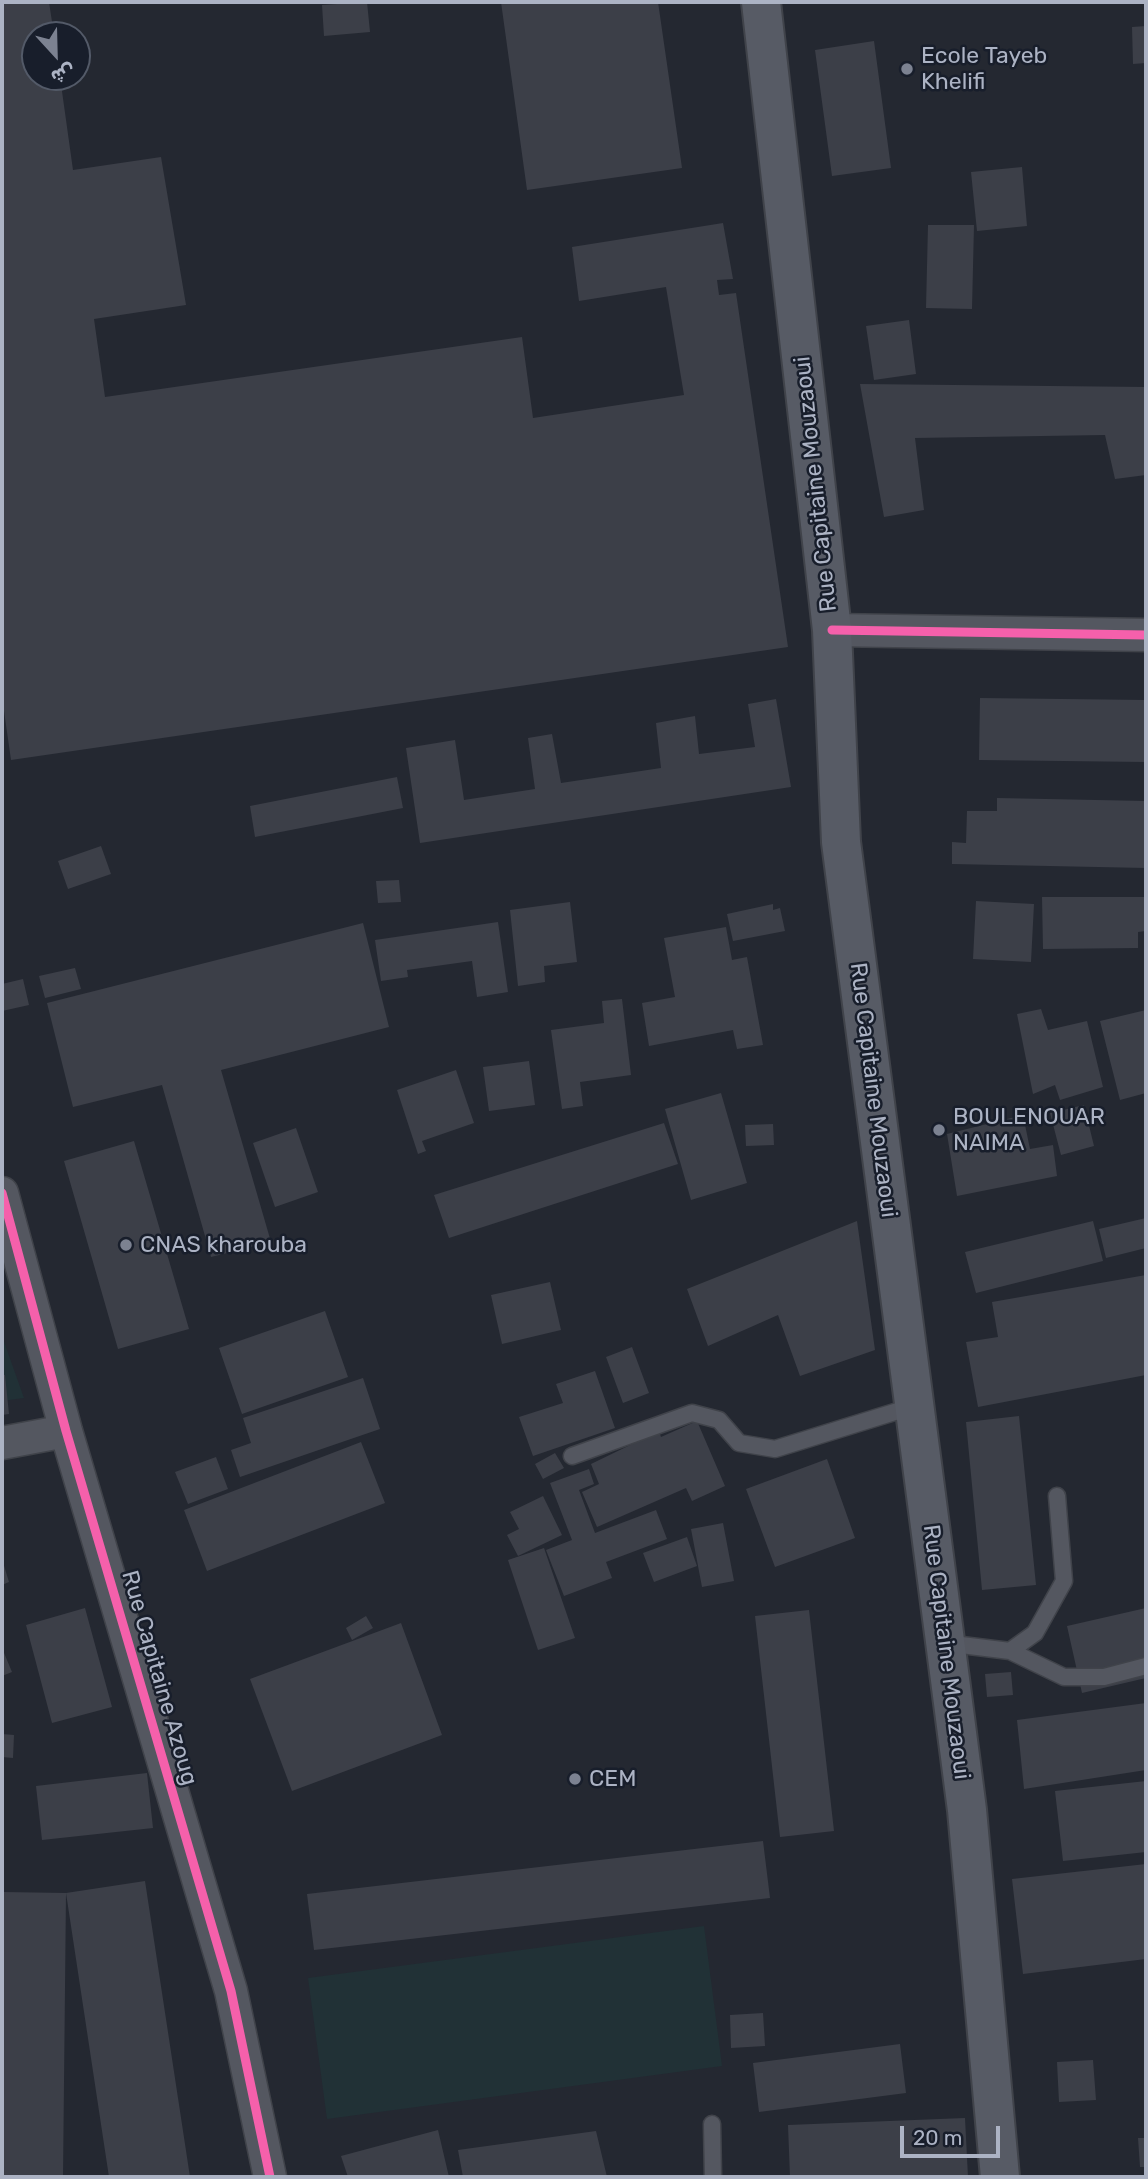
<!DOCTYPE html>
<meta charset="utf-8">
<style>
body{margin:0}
#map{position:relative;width:1148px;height:2179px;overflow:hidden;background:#242831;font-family:Rubik,"Noto Sans Arabic",sans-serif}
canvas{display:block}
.frame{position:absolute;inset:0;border:4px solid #acb3c4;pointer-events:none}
.north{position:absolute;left:21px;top:21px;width:70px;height:70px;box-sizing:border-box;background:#181e2b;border:2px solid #535a68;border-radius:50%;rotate:158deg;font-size:19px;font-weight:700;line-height:28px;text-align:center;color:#acb3c4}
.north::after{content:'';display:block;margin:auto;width:24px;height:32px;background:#7c8291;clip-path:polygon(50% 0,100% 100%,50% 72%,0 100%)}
.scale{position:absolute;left:900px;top:2126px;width:100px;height:32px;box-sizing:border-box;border:4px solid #acb3c4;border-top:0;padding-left:9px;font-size:21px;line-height:24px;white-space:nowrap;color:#acb3c4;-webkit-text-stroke:5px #181e2b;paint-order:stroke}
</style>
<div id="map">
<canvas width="1148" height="2179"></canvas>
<div class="frame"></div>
<div class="north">ش</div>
<div class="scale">20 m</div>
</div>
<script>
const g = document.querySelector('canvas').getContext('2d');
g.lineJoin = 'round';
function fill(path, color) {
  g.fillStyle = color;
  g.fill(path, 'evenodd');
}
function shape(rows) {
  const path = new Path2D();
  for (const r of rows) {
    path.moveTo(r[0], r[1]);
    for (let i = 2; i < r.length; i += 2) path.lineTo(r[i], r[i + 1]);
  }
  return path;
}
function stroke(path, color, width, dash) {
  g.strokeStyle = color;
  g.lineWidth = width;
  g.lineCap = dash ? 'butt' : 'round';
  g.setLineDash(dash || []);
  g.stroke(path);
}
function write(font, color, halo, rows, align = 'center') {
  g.font = font + ' Rubik,sans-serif';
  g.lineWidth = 5;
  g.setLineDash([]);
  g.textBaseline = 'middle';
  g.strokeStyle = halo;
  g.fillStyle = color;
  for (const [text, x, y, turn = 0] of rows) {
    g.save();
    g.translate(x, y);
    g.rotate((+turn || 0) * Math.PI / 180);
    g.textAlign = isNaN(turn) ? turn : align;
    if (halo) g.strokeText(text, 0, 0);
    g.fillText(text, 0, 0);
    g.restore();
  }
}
fill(shape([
 [2,1336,24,1398,2,1401],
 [704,1926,722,2066,327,2119,308,1978]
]), '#213136');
fill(shape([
 [2,2,49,2,54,35,35,35,35,77,60,77,73,170,161,157,186,305,94,319,105,397,522,337,533,418,684,395,666,287,579,301,572,247,723,223,733,279,717,280,719,295,736,293,788,647,11,760,2,697],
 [367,2,370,32,324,36,322,5],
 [501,2,658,2,682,168,527,190],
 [1146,26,1146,63,1133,64,1132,27],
 [874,41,891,168,832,176,815,50],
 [1022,167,1027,226,977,231,971,172],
 [928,225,974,225,972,309,926,308],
 [909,320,916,374,874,380,866,326],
 [860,384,1146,387,1146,475,1115,479,1105,435,915,438,924,510,884,517],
 [980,698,1146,700,1146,762,979,760],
 [776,699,791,787,420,843,406,748,455,740,464,800,535,789,528,738,552,734,561,783,661,768,656,723,695,716,699,754,755,747,748,704],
 [397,777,403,808,255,837,250,806],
 [997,798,1146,801,1146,868,952,864,952,842,966,843,967,811,997,811],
 [101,846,111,874,68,889,58,861],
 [399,880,401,902,378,903,376,881],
 [1042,897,1146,897,1146,931,1138,932,1138,948,1043,949],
 [976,901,1034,904,1031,962,973,959],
 [570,902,577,962,544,966,545,982,518,986,510,910],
 [773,904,773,910,780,908,785,931,733,941,727,914],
 [498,922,508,992,477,997,472,961,407,970,408,977,381,981,375,940],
 [363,923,389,1027,221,1070,271,1242,211,1257,162,1085,73,1107,47,1003],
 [726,927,732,960,747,957,763,1045,737,1049,733,1030,649,1046,642,1003,675,997,664,938],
 [75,968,81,989,45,998,39,976],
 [23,979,29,1005,2,1011,2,984],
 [622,999,631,1075,580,1082,583,1106,562,1109,551,1030,604,1023,602,1001],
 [1041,1009,1048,1030,1087,1021,1103,1087,1060,1100,1055,1085,1033,1094,1017,1014],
 [1146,1010,1146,1093,1120,1100,1100,1021],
 [529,1061,535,1105,489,1111,483,1067],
 [456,1070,474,1123,422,1141,426,1151,418,1154,397,1090],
 [721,1093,747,1183,691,1200,665,1109],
 [1084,1105,1094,1146,1061,1155,1050,1113],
 [1023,1115,1030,1149,1053,1145,1057,1176,957,1196,947,1134],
 [664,1123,678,1164,449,1238,434,1195],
 [773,1124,774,1145,746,1146,745,1125],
 [296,1128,318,1192,275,1207,253,1143],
 [134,1141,189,1329,118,1349,64,1161],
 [1146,1218,1146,1248,1106,1258,1099,1229],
 [857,1221,875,1350,800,1376,778,1315,708,1346,687,1289],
 [1093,1221,1103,1261,976,1293,965,1252],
 [1146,1275,1146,1375,978,1407,966,1342,998,1337,992,1302],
 [550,1282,561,1330,502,1344,491,1295],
 [325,1311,348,1377,242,1414,219,1348],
 [632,1347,649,1393,623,1403,606,1357],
 [595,1371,615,1428,533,1456,519,1417,563,1403,556,1384],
 [2,1375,5,1375,9,1414,2,1415],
 [363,1378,380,1429,240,1477,231,1450,251,1443,243,1418],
 [1019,1416,1036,1585,982,1590,966,1422],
 [697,1421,725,1486,692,1501,686,1488,597,1527,582,1492,599,1484,591,1464,659,1431,661,1437],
 [361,1442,385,1503,207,1571,184,1510],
 [555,1453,564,1468,543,1479,535,1464],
 [216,1457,228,1489,188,1504,175,1472],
 [827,1459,855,1538,775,1567,746,1489],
 [589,1469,594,1484,579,1490,595,1533,656,1510,667,1539,606,1562,612,1578,564,1596,546,1550,572,1540,550,1483],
 [543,1496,562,1535,518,1556,507,1535,519,1529,510,1512],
 [723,1523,734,1581,702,1587,691,1529],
 [687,1537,697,1566,654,1582,643,1553],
 [544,1548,575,1638,538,1650,508,1560],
 [2,1559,9,1582,2,1585],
 [85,1608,112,1707,52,1723,26,1625],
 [1146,1608,1146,1678,1082,1693,1067,1626],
 [809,1610,834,1831,780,1837,755,1616],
 [366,1616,373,1628,352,1640,346,1628],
 [401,1623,442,1735,292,1791,250,1679],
 [2,1648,12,1672,2,1676],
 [1011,1672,1013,1695,987,1697,985,1674],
 [1146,1703,1146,1770,1024,1789,1017,1720],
 [2,1734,14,1735,13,1758,2,1757],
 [147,1773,153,1828,42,1840,36,1786],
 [1146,1781,1146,1852,1063,1861,1055,1791],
 [763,1841,770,1898,314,1950,307,1894],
 [1146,1864,1146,1959,1023,1974,1012,1879],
 [145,1881,190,2177,109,2177,66,1893,63,2177,2,2177,3,1892,66,1893],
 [763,2013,765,2046,731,2048,730,2015],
 [900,2044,906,2093,759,2112,753,2063],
 [1093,2060,1096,2100,1059,2102,1057,2062],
 [965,2118,968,2177,790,2177,788,2125],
 [438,2130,449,2177,348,2177,341,2156],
 [596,2131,607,2177,463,2177,458,2150],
 [1138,2138,1146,2138,1146,2167,1140,2167]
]), '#3c3f48');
const service = shape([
 [572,1456,692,1413,719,1420,739,1443,775,1449,914,1406],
 [945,1643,1010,1651,1064,1677,1104,1677,1146,1666],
 [1010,1651,1035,1633,1064,1581,1057,1496],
 [712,2124,713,2177]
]);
const minor = shape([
 [832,630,1146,635],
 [2,1193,66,1431,231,1991,270,2177],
 [2,1443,66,1431]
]);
const secondary = shape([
 [761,2,832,630,841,842,967,1810,1000,2177]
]);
stroke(service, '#40434a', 19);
stroke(minor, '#40434a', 35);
stroke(secondary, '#40434a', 42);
stroke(service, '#545760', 16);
stroke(minor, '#545760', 32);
stroke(secondary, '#575b65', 38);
stroke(shape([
 [832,630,1146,635],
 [2,1193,66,1431,231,1991,270,2177]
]), '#f560ab', 9);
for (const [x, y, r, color] of [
 [907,69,7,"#7c8291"],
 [939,1130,7,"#7c8291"],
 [126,1245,7,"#7c8291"],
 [575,1779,7,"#7c8291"]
]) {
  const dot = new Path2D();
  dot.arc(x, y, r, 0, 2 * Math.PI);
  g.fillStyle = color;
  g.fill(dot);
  stroke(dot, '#181e2b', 2.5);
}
write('23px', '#acb3c4', '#181e2b', [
 ["Ecole Tayeb",921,56],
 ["Khelifi",921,82],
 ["BOULENOUAR",953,1117],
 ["NAIMA",953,1143],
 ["CNAS kharouba",140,1245],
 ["CEM",589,1779]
], 'left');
write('23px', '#acb3c4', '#181e2b', [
 ["Rue Capitaine Mouzaoui",816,484,-96],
 ["Rue Capitaine Mouzaoui",873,1090,83],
 ["Rue Capitaine Mouzaoui",946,1652,83],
 ["Rue Capitaine Azoug",159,1678,74]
]);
</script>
